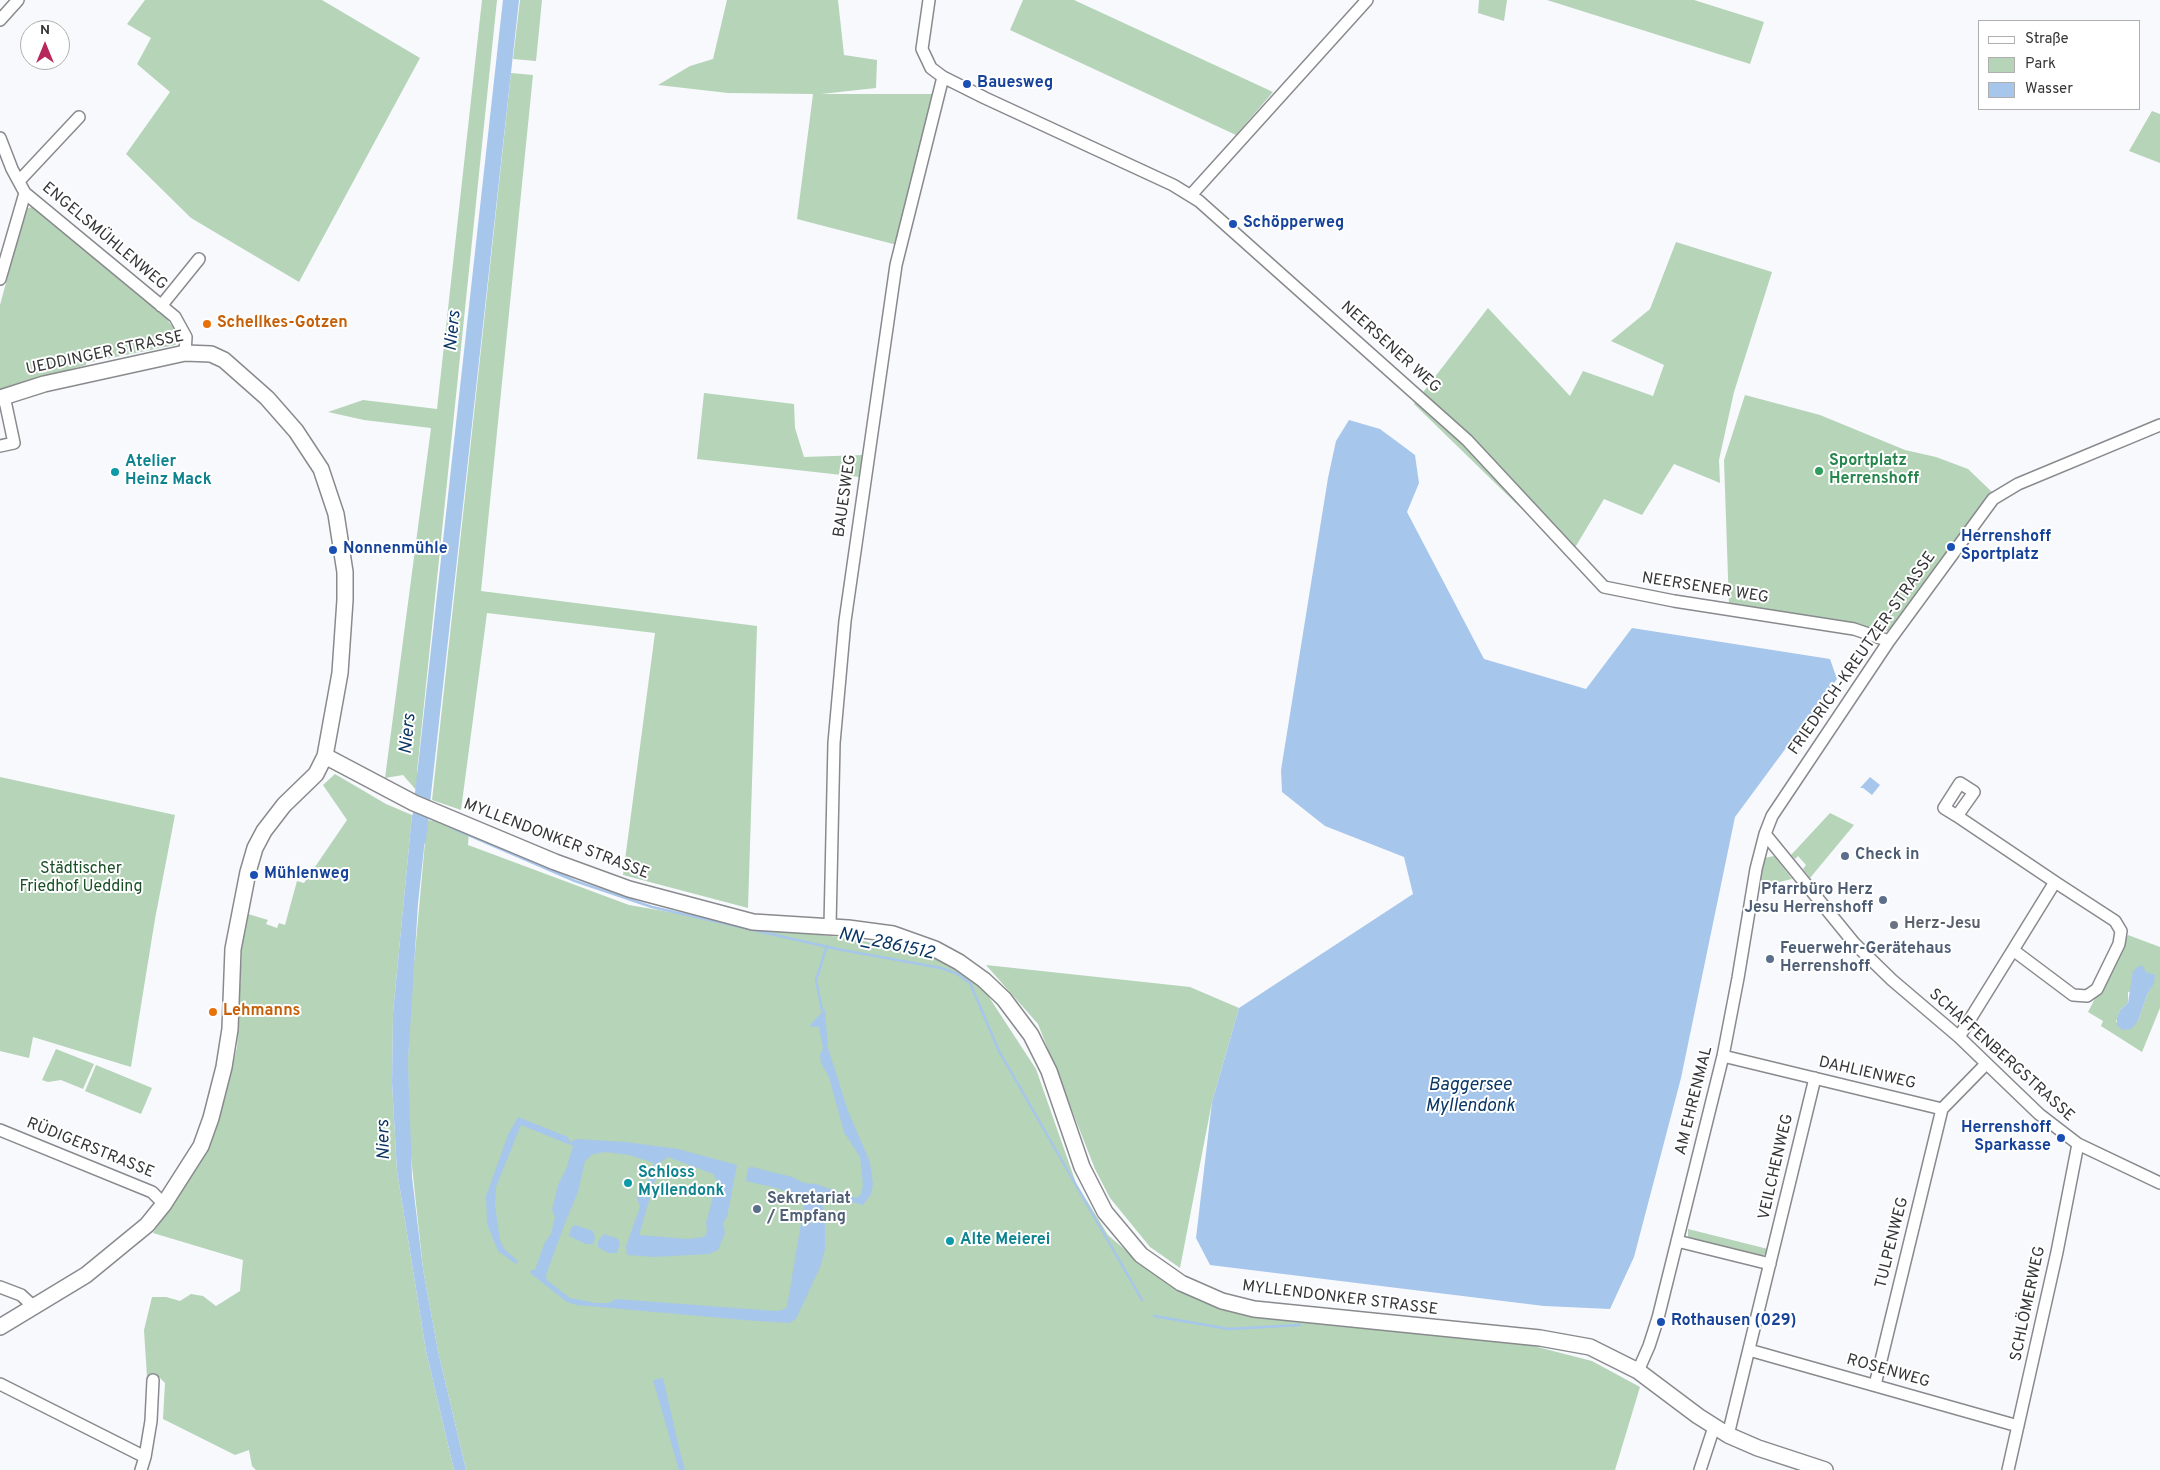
<!DOCTYPE html>
<meta charset="utf-8">
<style>
body{margin:0}
#map{position:relative;width:2160px;height:1470px;overflow:hidden;background:#f8f9fd;font-family:Overpass,sans-serif}
canvas{display:block}
.legend{position:absolute;left:1978px;top:20px;width:162px;height:90px;box-sizing:border-box;background:#fff;border:1px solid #afafaf;margin:0;padding:6px 9px;list-style:none;font-size:15px;color:#363638}
.legend li{display:flex;align-items:center;gap:10px;height:25px}
.legend b{width:25px;border:1px solid #afafaf}
.north{position:absolute;left:20px;top:20px;width:50px;height:50px;box-sizing:border-box;background:#fff;border:1px solid #afafaf;border-radius:50%;rotate:0deg;font-size:14px;font-weight:700;line-height:20px;text-align:center;color:#363638}
.north::after{content:'';display:block;margin:auto;width:18px;height:22px;background:#b7295c;clip-path:polygon(50% 0,100% 100%,50% 72%,0 100%)}
</style>
<div id="map">
<canvas width="2160" height="1470"></canvas>
<ul class="legend">
<li><b style="height:6px;background:#fff"></b>Straße</li>
<li><b style="height:14px;background:#b5d4b8"></b>Park</li>
<li><b style="height:14px;background:#a7c6eb"></b>Wasser</li>
</ul>
<div class="north">N</div>
</div>
<script>
const g = document.querySelector('canvas').getContext('2d');
g.lineJoin = 'round';
function fill(path, color) {
  g.fillStyle = color;
  g.fill(path, 'evenodd');
}
function shape(rows) {
  const path = new Path2D();
  for (const r of rows) {
    path.moveTo(r[0], r[1]);
    for (let i = 2; i < r.length; i += 2) path.lineTo(r[i], r[i + 1]);
  }
  return path;
}
function stroke(path, color, width, dash) {
  g.strokeStyle = color;
  g.lineWidth = width;
  g.lineCap = dash ? 'butt' : 'round';
  g.setLineDash(dash || []);
  g.stroke(path);
}
function write(font, color, halo, rows, align = 'center') {
  g.font = font + ' Overpass,sans-serif';
  g.lineWidth = 4;
  g.setLineDash([]);
  g.textBaseline = 'middle';
  g.strokeStyle = halo;
  g.fillStyle = color;
  for (const [text, x, y, turn = 0] of rows) {
    g.save();
    g.translate(x, y);
    g.rotate((+turn || 0) * Math.PI / 180);
    g.textAlign = isNaN(turn) ? turn : align;
    if (halo) g.strokeText(text, 0, 0);
    g.fillText(text, 0, 0);
    g.restore();
  }
}
fill(shape([
 [145,0,322,0,420,58,299,282,191,218,126,154,170,92,137,64,151,38,127,24],
 [482,0,497,0,417,772,421,782,417,791,403,775,385,778,431,428,364,420,328,412,363,400,437,409],
 [520,0,542,0,536,61,513,59],
 [727,0,838,0,844,55,877,60,876,88,821,94,934,94,897,245,797,219,813,94,728,93,658,85,690,66,713,59],
 [1023,0,1074,0,1273,92,1236,135,1010,30],
 [1479,0,1507,0,1504,21,1478,13],
 [1547,0,1694,0,1764,22,1750,64],
 [511,73,533,75,481,591,757,626,748,908,623,875,655,633,487,613,461,810,432,800],
 [2152,111,2160,114,2160,163,2129,151],
 [34,206,166,318,178,334,179,341,175,345,86,363,86,365,0,389,0,305,26,209],
 [1676,242,1772,272,1734,392,1719,460,1720,483,1674,464,1642,515,1604,499,1570,556,1414,404,1488,308,1570,396,1583,371,1653,396,1664,365,1611,341,1650,309],
 [704,393,794,404,795,428,804,457,863,455,860,477,697,459],
 [1745,395,1820,415,1905,450,1936,457,1968,469,1992,492,1892,630,1881,632,1729,606,1724,460],
 [335,774,386,804,412,815,393,1013,392,1083,397,1171,426,1351,454,1470,256,1470,252,1466,249,1450,235,1455,163,1419,165,1383,160,1378,147,1377,144,1330,152,1297,166,1297,180,1301,191,1294,203,1296,216,1306,240,1291,243,1260,153,1233,202,1156,215,1128,226,1094,237,1047,242,947,248,914,268,920,266,924,277,928,279,923,285,925,297,881,304,883,347,820,323,785],
 [0,777,175,815,155,919,131,1067,33,1037,29,1058,0,1051],
 [1830,813,1854,825,1810,878,1803,869,1806,865,1798,856,1795,859,1791,855],
 [427,820,450,823,469,829,468,845,629,905,756,927,855,939,941,959,985,991,1036,1069,1076,1183,1108,1235,1152,1273,1202,1302,1255,1317,1522,1343,1592,1361,1640,1387,1615,1470,466,1470,438,1351,423,1269,409,1138,408,1061,410,1008],
 [1774,856,1792,879,1758,887,1764,858],
 [2128,935,2160,947,2160,1008,2142,1052,2101,1026,2103,1021,2088,1012],
 [2151,988,2147,995,2138,1021,2116,1022,2120,1010,2128,1003,2128,992],
 [986,965,1190,987,1239,1008,1212,1102,1180,1268,1150,1247,1110,1198,1095,1169,1038,1024],
 [56,1049,94,1064,83,1089,61,1080,48,1082,42,1080],
 [96,1065,152,1088,141,1114,85,1091],
 [1688,1229,1768,1249,1766,1254,1759,1257,1691,1240,1688,1237]
]), '#b5d4b8');
fill(shape([
 [1349,420,1380,429,1415,455,1419,483,1407,512,1484,659,1586,689,1632,628,1830,659,1837,679,1735,817,1681,1078,1634,1257,1610,1309,1544,1306,1210,1265,1196,1238,1212,1102,1239,1008,1413,894,1404,857,1325,826,1282,792,1281,770,1328,478,1336,441],
 [1870,777,1880,785,1872,795,1863,788,1860,788],
 [412,815,427,820,418,904,408,1061,412,1177,423,1269,438,1351,466,1470,454,1470,426,1351,397,1171,392,1083,393,1013],
 [2139,966,2143,966,2146,972,2155,975,2154,983,2147,995,2138,1021,2131,1029,2123,1030,2117,1026,2117,1018,2120,1010,2128,1003,2133,971],
 [825,1009,828,1048,848,1111,870,1162,873,1184,871,1194,863,1205,820,1193,825,1217,825,1249,821,1265,796,1319,789,1323,744,1320,577,1305,567,1302,530,1273,531,1270,535,1270,545,1242,551,1234,555,1217,552,1210,558,1185,567,1167,573,1146,521,1125,496,1187,495,1205,500,1240,505,1250,518,1261,516,1264,498,1251,487,1224,486,1196,508,1135,518,1117,568,1137,570,1142,576,1139,626,1142,678,1149,737,1165,727,1217,723,1223,725,1233,718,1250,709,1254,654,1257,627,1255,626,1246,640,1207,637,1198,642,1185,646,1186,654,1163,629,1155,606,1152,593,1154,585,1161,578,1192,565,1223,546,1275,547,1280,570,1298,596,1303,609,1303,616,1299,775,1311,783,1310,787,1307,805,1199,776,1188,746,1181,748,1168,752,1167,792,1177,804,1183,816,1184,856,1198,861,1194,863,1185,860,1157,844,1132,829,1077,821,1063,820,1055,823,1048,819,1027,811,1027,810,1025],
 [668,1157,713,1174,717,1181,706,1223,707,1232,704,1237,688,1239,639,1235,656,1177,663,1173,659,1167,660,1163],
 [575,1225,593,1231,595,1238,593,1244,586,1244,569,1236,571,1228],
 [604,1234,618,1239,620,1243,617,1253,608,1253,598,1247,598,1241],
 [663,1378,681,1456,685,1470,679,1470,653,1380]
]), '#a7c6eb');
stroke(shape([
 [420,815,435,820],
 [450,827,575,881,652,907,837,949,941,968,956,973,970,983,999,1051,1142,1300],
 [822,1010,816,980,827,946],
 [1154,1316,1229,1329,1300,1325]
]), '#a7c6eb', 2.5);
stroke(shape([
 [418,839,511,0]
]), '#a7c6eb', 16);
const street = shape([
 [929,0,922,49,931,68,943,77,985,98,1173,185,1199,201,1467,440,1604,587,1674,601,1854,629,1889,641],
 [0,20,18,0],
 [0,138,12,169,25,193,175,317,186,337,185,353],
 [19,181,79,117],
 [1191,195,1367,0],
 [0,279,25,193],
 [161,306,199,259],
 [0,446,14,443,4,396],
 [1957,816,1944,808,1960,783,1974,792,1957,816,2055,882],
 [1765,834,1854,943,1892,980,1959,1037,2039,1114,2078,1144,2160,1183],
 [830,926,834,743,845,621,896,265,943,77],
 [1959,1037,2013,950,2055,882,2115,921,2121,931,2119,944,2097,989,2087,996,2073,995,2013,950],
 [1723,1056,1942,1109,1986,1064],
 [0,1130,152,1192,164,1204],
 [1677,1241,1770,1264],
 [0,1287,21,1295,34,1307],
 [1749,1350,2018,1426],
 [1638,1371,1649,1346,1658,1318,1723,1056,1738,978,1756,869,1765,834,1772,816,1889,641,1993,499,2018,484,2160,425],
 [0,1384,145,1457],
 [1875,1385,1942,1109],
 [1728,1435,1815,1078],
 [141,1470,145,1457,151,1421,153,1380],
 [1700,1470,1714,1427],
 [2008,1470,2057,1252,2078,1144]
]);
const secondary = shape([
 [0,398,44,384,185,353,211,354,224,360,267,398,296,431,321,469,336,514,345,572,345,600,340,673,325,756,316,774,284,805,264,831,255,848,248,872,233,949,230,1029,224,1067,211,1118,201,1146,164,1204,147,1225,86,1275,0,1327],
 [325,756,414,803,555,862,629,889,753,922,848,928,893,934,935,949,959,962,984,980,1004,999,1031,1035,1049,1071,1082,1167,1105,1212,1141,1255,1181,1283,1222,1301,1254,1309,1540,1338,1590,1347,1638,1371,1698,1416,1728,1435,1758,1448,1825,1470]
]);
stroke(street, '#898a8d', 14);
stroke(secondary, '#898a8d', 18);
stroke(street, '#fff', 11);
stroke(secondary, '#fff', 15);
for (const [x, y, r, color] of [
 [967,84,5,"#1a4fb4"],
 [1233,224,5,"#1a4fb4"],
 [207,324,5,"#e8710a"],
 [1819,471,5,"#2e9e5b"],
 [115,472,5,"#0f9aa8"],
 [1951,547,5,"#1a4fb4"],
 [333,550,5,"#1a4fb4"],
 [1845,856,5,"#5c6f8a"],
 [254,875,5,"#1a4fb4"],
 [1883,900,5,"#5c6f8a"],
 [1894,925,5,"#6b7280"],
 [1770,959,5,"#5c6f8a"],
 [213,1012,5,"#e8710a"],
 [2061,1138,5,"#1a4fb4"],
 [628,1183,5,"#0f9aa8"],
 [757,1209,5,"#5c6f8a"],
 [950,1241,5,"#0f9aa8"],
 [1661,1322,5,"#1a4fb4"]
]) {
  const dot = new Path2D();
  dot.arc(x, y, r, 0, 2 * Math.PI);
  g.fillStyle = color;
  g.fill(dot);
  stroke(dot, '#fff', 2);
}
write('bold 16px', '#164399', '#fff', [
 ["Bauesweg",977,84],
 ["Schöpperweg",1243,224],
 ["Herrenshoff",1961,538],
 ["Sportplatz",1961,556],
 ["Nonnenmühle",343,550],
 ["Mühlenweg",264,875],
 ["Herrenshoff",2051,1129,"right"],
 ["Sparkasse",2051,1147,"right"],
 ["Rothausen (029)",1671,1322]
], 'left');
write('16px', '#363638', '#fff', [
 ["ENGELSMÜHLENWEG",104,237,40],
 ["NEERSENER WEG",1390,348,42],
 ["UEDDINGER STRASSE",105,354,-12],
 ["BAUESWEG",846,496,-82],
 ["NEERSENER WEG",1705,589,9],
 ["FRIEDRICH-KREUTZER-STRASSE",1863,654,-55],
 ["MYLLENDONKER STRASSE",556,840,21],
 ["SCHAFFENBERGSTRASSE",2001,1056,42],
 ["DAHLIENWEG",1867,1074,13],
 ["AM EHRENMAL",1695,1101,-76],
 ["RÜDIGERSTRASSE",90,1149,22],
 ["VEILCHENWEG",1777,1167,-77],
 ["TULPENWEG",1893,1243,-76],
 ["MYLLENDONKER STRASSE",1340,1299,7],
 ["SCHLÖMERWEG",2029,1304,-78],
 ["ROSENWEG",1888,1372,16]
]);
write('bold 16px', '#c56008', '#fff', [
 ["Schellkes-Gotzen",217,324],
 ["Lehmanns",223,1012]
], 'left');
write('bold 16px', '#27864d', '#fff', [
 ["Sportplatz",1829,462],
 ["Herrenshoff",1829,480]
], 'left');
write('bold 16px', '#0d838f', '#fff', [
 ["Atelier",125,463],
 ["Heinz Mack",125,481],
 ["Schloss",638,1174],
 ["Myllendonk",638,1192],
 ["Alte Meierei",960,1241]
], 'left');
write('bold 16px', '#4e5e75', '#fff', [
 ["Check in",1855,856],
 ["Pfarrbüro Herz",1873,891,"right"],
 ["Jesu Herrenshoff",1873,909,"right"],
 ["Feuerwehr-Gerätehaus",1780,950],
 ["Herrenshoff",1780,968],
 ["Sekretariat",767,1200],
 ["/ Empfang",767,1218]
], 'left');
write('16px', '#185025', '#fff', [
 ["Städtischer",81,870],
 ["Friedhof Uedding",81,888]
]);
write('bold 16px', '#5b616d', '#fff', [
 ["Herz-Jesu",1904,925]
], 'left');
write('italic 18px', '#0a3663', '#fff', [
 ["Niers",454,331,-84],
 ["Niers",409,734,-84],
 ["NN_2861512",886,945,12],
 ["Baggersee",1470,1086],
 ["Myllendonk",1470,1107],
 ["Niers",385,1140,-91]
]);
</script>
